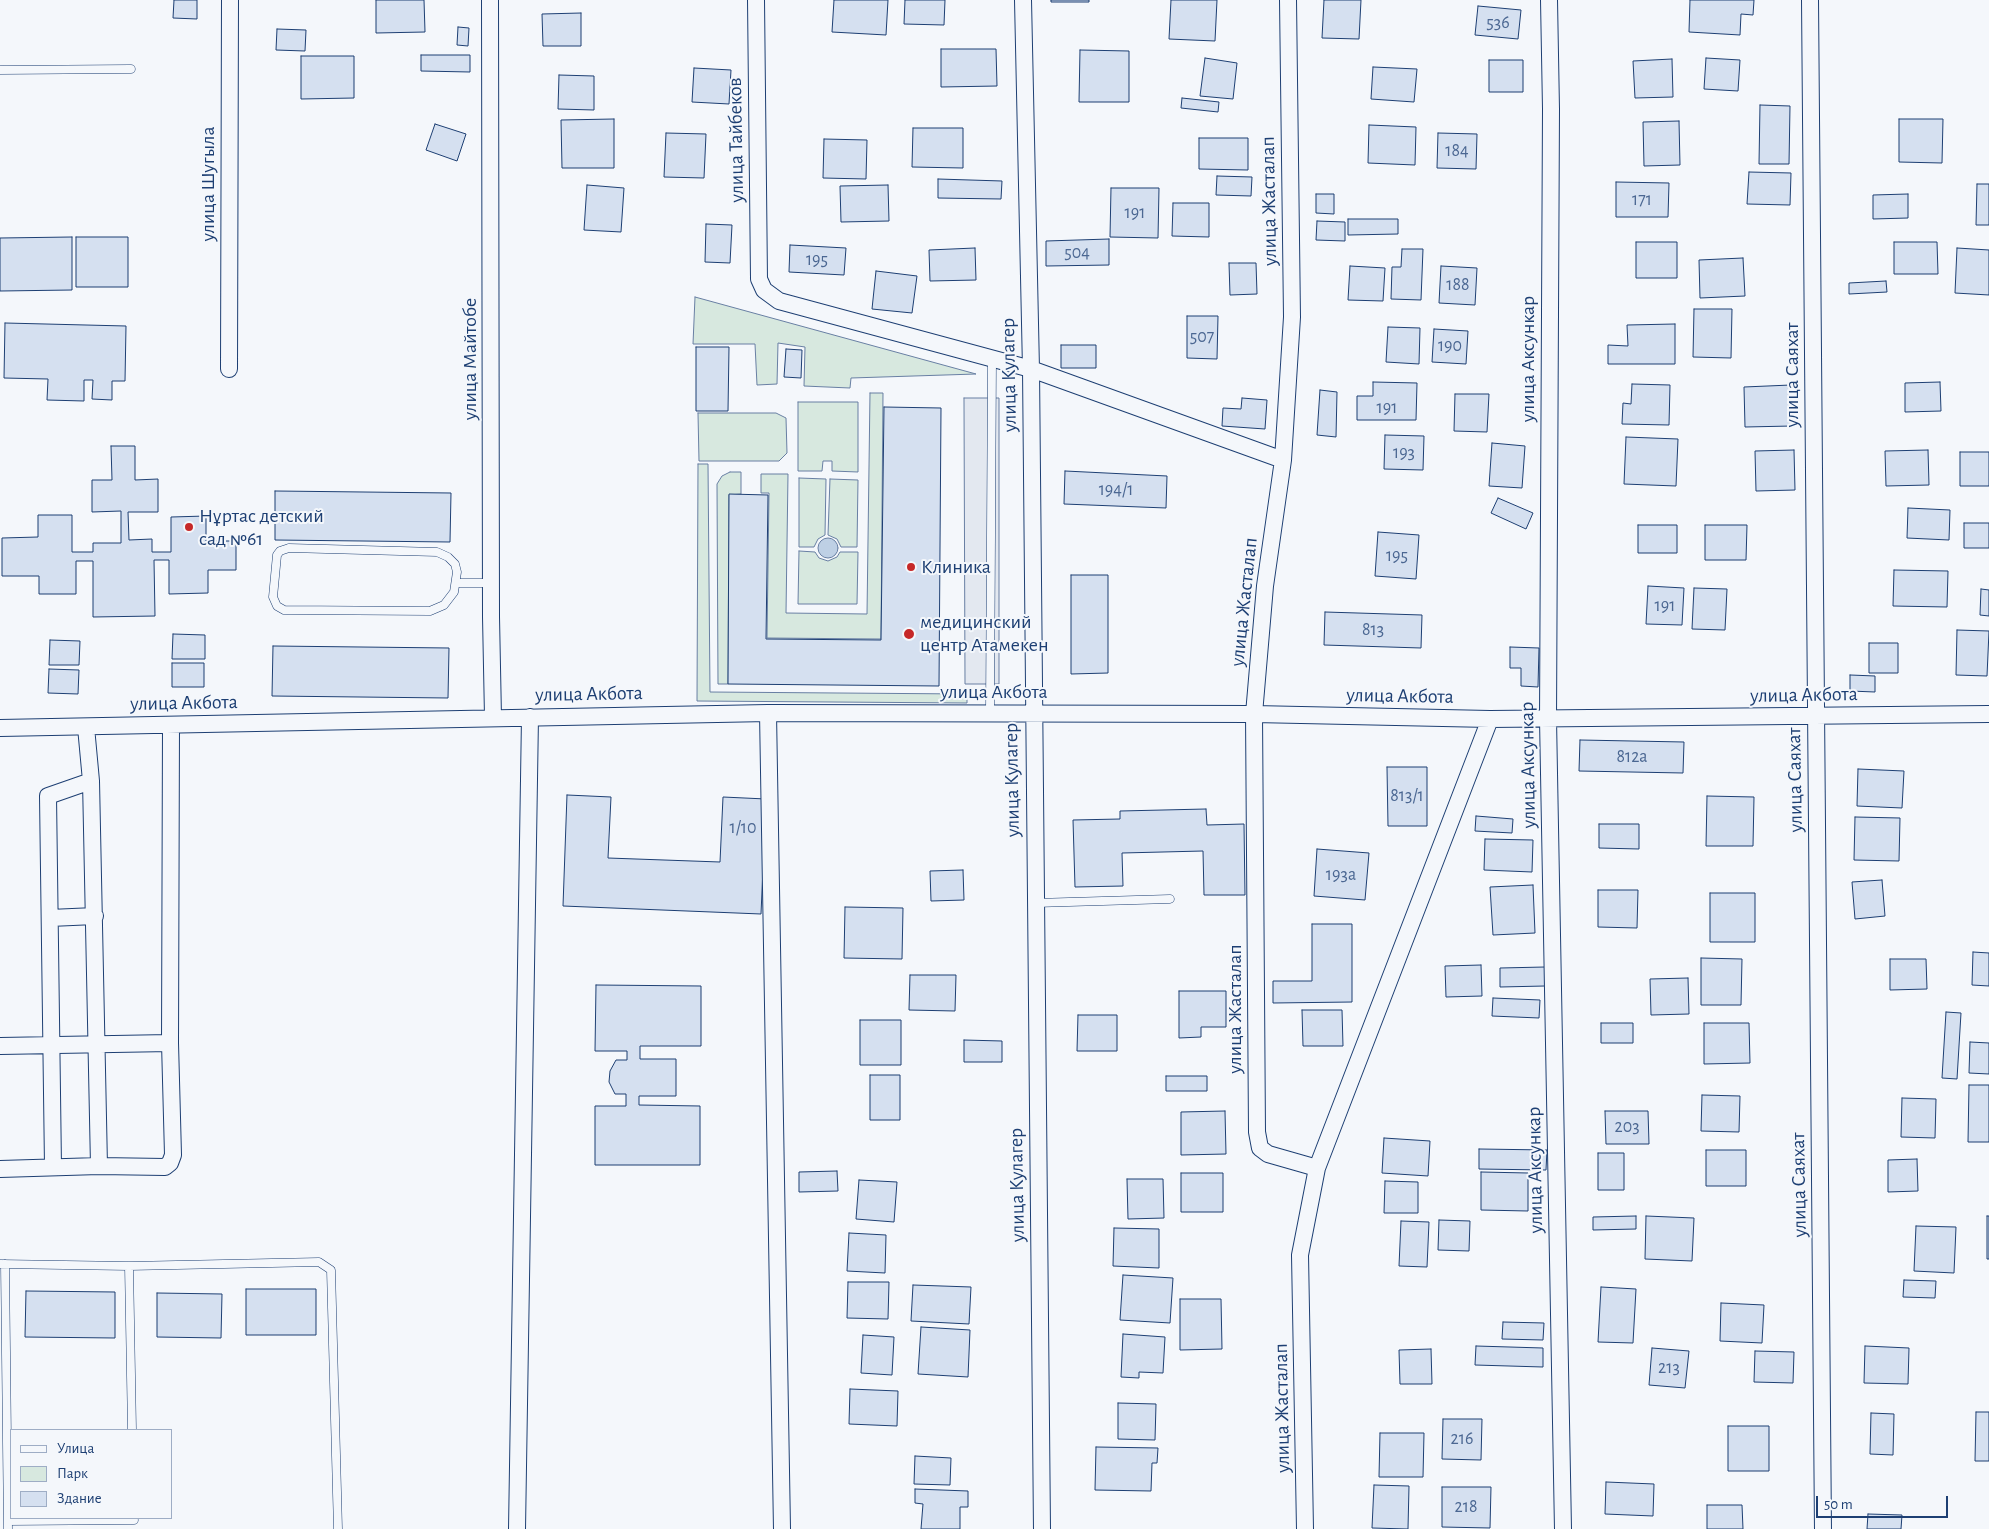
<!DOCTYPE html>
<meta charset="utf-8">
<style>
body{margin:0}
#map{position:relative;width:1989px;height:1529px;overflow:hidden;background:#f4f7fb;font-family:"Alegreya Sans",sans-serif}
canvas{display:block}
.legend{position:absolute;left:10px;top:1429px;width:162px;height:90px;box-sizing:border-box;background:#f4f7fb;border:1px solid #9eadc5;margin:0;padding:6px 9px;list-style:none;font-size:15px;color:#1d3f73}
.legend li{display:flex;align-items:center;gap:10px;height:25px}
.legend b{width:25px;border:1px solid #9eadc5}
.scale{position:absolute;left:1816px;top:1496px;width:132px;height:22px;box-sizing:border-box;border:2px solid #1d3f73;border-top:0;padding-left:6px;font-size:15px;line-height:18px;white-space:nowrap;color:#1d3f73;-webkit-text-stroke:4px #f4f7fb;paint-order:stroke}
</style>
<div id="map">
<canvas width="1989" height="1529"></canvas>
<ul class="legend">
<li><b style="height:6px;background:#f4f7fb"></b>Улица</li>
<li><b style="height:14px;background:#d7e8df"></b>Парк</li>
<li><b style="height:14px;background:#d5e0f0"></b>Здание</li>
</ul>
<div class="scale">50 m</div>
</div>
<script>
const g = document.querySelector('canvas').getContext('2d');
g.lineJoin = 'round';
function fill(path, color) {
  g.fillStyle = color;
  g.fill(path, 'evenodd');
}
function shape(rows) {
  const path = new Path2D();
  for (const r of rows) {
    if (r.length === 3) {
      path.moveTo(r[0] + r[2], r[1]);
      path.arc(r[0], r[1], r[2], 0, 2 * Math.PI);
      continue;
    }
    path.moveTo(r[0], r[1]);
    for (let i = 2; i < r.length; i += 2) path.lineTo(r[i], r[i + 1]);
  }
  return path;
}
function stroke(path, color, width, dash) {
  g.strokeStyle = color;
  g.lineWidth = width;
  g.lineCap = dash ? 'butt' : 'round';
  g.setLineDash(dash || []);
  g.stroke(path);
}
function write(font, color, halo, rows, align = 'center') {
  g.font = font + ' "Alegreya Sans",sans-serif';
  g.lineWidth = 4;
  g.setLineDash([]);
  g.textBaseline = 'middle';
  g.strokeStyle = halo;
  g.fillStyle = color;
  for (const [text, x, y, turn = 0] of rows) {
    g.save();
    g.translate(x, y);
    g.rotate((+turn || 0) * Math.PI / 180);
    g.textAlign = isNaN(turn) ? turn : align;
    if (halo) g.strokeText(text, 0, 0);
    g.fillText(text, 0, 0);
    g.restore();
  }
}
const green = shape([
 [695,297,976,374,851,378,850,388,804,386,805,347,778,343,777,384,757,385,755,344,693,344,695,297],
 [870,393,883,393,881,639,767,638,769,493,761,493,761,474,788,474,786,613,867,614,870,393],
 [798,402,858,402,858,472,832,471,832,461,823,461,822,471,798,471,798,402],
 [698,413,776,413,786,418,787,453,779,461,699,461,698,413],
 [698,464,708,464,710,692,967,694,967,703,697,701,698,464],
 [730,472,741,472,741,494,729,495,728,684,718,684,717,484,722,476,730,472],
 [799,478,826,479,825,535,818,539,814,547,799,547,799,478],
 [830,479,858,480,857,547,841,547,837,539,828,535,830,479],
 [799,551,815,552,819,558,828,561,837,557,840,552,858,552,857,604,798,604,799,551]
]);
fill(green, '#d7e8df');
stroke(green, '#687fa3', 1);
const parking = shape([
 [964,398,999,398,999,684,965,684,964,398]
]);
fill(parking, '#e3e8f0');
stroke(parking, '#687fa3', 1);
const water = shape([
 [828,548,10]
]);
fill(water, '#bed0e5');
stroke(water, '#687fa3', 1);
const building = shape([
 [174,0,197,0,197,19,173,18,174,0],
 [376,0,424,0,425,32,376,33,376,0],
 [834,0,888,0,886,35,832,32,834,0],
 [905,0,945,0,944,25,904,24,905,0],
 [1051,0,1089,0,1089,2,1051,2,1051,0],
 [1171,0,1217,0,1215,41,1169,39,1171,0],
 [1324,0,1361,0,1359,39,1322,38,1324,0],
 [1690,0,1754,0,1753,15,1741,14,1740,35,1689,32,1690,0],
 [1478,6,1521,10,1518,39,1475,35,1478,6],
 [581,13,581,46,543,46,542,14,581,13],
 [458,27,469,28,468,46,457,45,458,27],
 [277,29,306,30,305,51,276,50,277,29],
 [941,49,996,49,997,86,941,87,941,49],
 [1080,50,1129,51,1129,102,1079,102,1080,50],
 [421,55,470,55,470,72,421,71,421,55],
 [301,56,354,56,354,98,301,99,301,56],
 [1205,58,1237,63,1233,99,1200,96,1205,58],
 [1706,58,1740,60,1738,91,1704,89,1706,58],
 [1672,59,1673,97,1635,98,1633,61,1672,59],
 [1489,60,1523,60,1523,92,1489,92,1489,60],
 [1373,67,1417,69,1414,102,1371,99,1373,67],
 [694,68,731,70,729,104,692,102,694,68],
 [559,75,594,76,594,110,558,109,559,75],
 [1182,98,1219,102,1218,112,1181,108,1182,98],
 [1760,105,1790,106,1789,164,1759,164,1760,105],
 [614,119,614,168,562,168,561,120,614,119],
 [1899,119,1943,119,1942,163,1899,162,1899,119],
 [1679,121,1680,165,1644,166,1643,122,1679,121],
 [435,124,466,134,457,161,426,150,435,124],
 [1369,125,1416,127,1415,165,1368,163,1369,125],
 [913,128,963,128,963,168,912,167,913,128],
 [666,133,706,134,704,178,664,177,666,133],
 [1438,133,1477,134,1476,169,1437,168,1438,133],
 [1199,138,1248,138,1248,170,1199,169,1199,138],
 [824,139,867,140,866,179,823,178,824,139],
 [1749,172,1791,173,1790,205,1747,204,1749,172],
 [1217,176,1252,177,1251,196,1216,195,1217,176],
 [938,179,1002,181,1001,199,938,198,938,179],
 [1616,182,1669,183,1668,217,1616,217,1616,182],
 [1977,184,1989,184,1989,225,1976,225,1977,184],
 [587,185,624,188,621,232,584,230,587,185],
 [888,185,889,221,841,222,840,186,888,185],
 [1111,188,1159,188,1158,238,1110,237,1111,188],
 [1316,194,1334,194,1334,214,1316,213,1316,194],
 [1908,194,1908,218,1873,219,1873,195,1908,194],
 [1173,203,1209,203,1209,237,1172,236,1173,203],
 [1348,219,1398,219,1398,234,1348,235,1348,219],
 [1317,221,1345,222,1345,241,1316,240,1317,221],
 [706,224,732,225,730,263,705,262,706,224],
 [72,237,72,290,0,291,0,238,72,237],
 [76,237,128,237,128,287,76,287,76,237],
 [1109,239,1109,265,1046,266,1046,241,1109,239],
 [1636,242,1677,242,1677,278,1636,278,1636,242],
 [1894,242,1937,242,1938,274,1894,274,1894,242],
 [790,245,846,248,844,275,789,272,790,245],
 [975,248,976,280,930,281,929,250,975,248],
 [1957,248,1989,250,1989,295,1955,293,1957,248],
 [1402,249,1423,249,1421,300,1391,299,1392,267,1401,267,1402,249],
 [1743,258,1745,296,1700,298,1699,260,1743,258],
 [1229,263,1256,263,1257,294,1230,295,1229,263],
 [1350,266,1385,268,1383,301,1348,300,1350,266],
 [1441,266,1477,268,1475,305,1439,303,1441,266],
 [876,271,917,276,912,313,872,309,876,271],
 [1886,281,1887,292,1849,294,1849,283,1886,281],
 [1694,309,1732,309,1731,358,1693,357,1694,309],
 [1187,316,1218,316,1217,359,1187,358,1187,316],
 [5,323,126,326,125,381,112,381,112,400,92,399,93,380,84,380,84,401,47,400,48,379,4,378,5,323],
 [1675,324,1675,364,1608,364,1608,345,1628,346,1627,325,1675,324],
 [1388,327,1420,328,1419,364,1386,362,1388,327],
 [1434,329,1468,331,1466,364,1432,362,1434,329],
 [1061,345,1096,345,1096,368,1061,368,1061,345],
 [696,347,729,347,728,411,696,411,696,347],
 [786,349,802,350,801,378,784,377,786,349],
 [1373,382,1417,383,1416,420,1357,420,1357,396,1373,396,1373,382],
 [1940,382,1941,411,1905,412,1905,383,1940,382],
 [1632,384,1670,385,1669,425,1622,424,1623,403,1631,404,1632,384],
 [1791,385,1792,426,1745,427,1744,387,1791,385],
 [1320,390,1337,392,1336,437,1317,435,1320,390],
 [1455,394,1489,394,1487,432,1454,431,1455,394],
 [1242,398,1267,400,1265,429,1222,426,1223,408,1241,409,1242,398],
 [884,407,941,408,939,686,728,684,729,494,768,495,766,639,881,640,884,407],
 [1385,435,1424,436,1423,470,1384,469,1385,435],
 [1626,437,1678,439,1676,486,1624,484,1626,437],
 [1492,443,1525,446,1522,488,1489,486,1492,443],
 [111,446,135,446,135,480,158,479,158,512,128,512,129,540,152,539,152,552,171,552,171,517,206,516,206,541,236,541,236,570,208,570,208,593,169,594,169,560,154,560,155,616,93,617,93,561,76,561,76,594,39,594,39,576,2,576,2,538,38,537,38,515,72,515,72,552,93,552,93,543,121,543,121,511,92,512,92,480,112,480,111,446],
 [1794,450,1795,490,1756,491,1755,451,1794,450],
 [1928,450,1929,485,1886,486,1885,451,1928,450],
 [1960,452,1989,452,1989,486,1960,486,1960,452],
 [1065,471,1167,476,1166,508,1064,504,1065,471],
 [275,491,451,493,450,542,275,540,275,491],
 [1498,498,1533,513,1526,529,1491,513,1498,498],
 [1908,508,1950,510,1949,540,1907,538,1908,508],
 [1964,523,1989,523,1989,548,1964,548,1964,523],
 [1638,525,1677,525,1677,553,1638,553,1638,525],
 [1705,525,1747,525,1746,560,1705,560,1705,525],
 [1378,532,1419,535,1416,579,1375,576,1378,532],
 [1894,570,1948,571,1947,607,1893,606,1894,570],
 [1071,575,1108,575,1108,673,1071,674,1071,575],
 [1648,586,1684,588,1682,625,1646,624,1648,586],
 [1694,588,1727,589,1725,630,1692,629,1694,588],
 [1981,589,1989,590,1989,616,1980,615,1981,589],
 [1325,612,1422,615,1421,648,1324,645,1325,612],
 [1957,630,1989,631,1987,676,1956,675,1957,630],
 [173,634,205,635,205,659,172,659,173,634],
 [50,640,80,641,79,665,49,665,50,640],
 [1869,643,1898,643,1898,673,1869,673,1869,643],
 [273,646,449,648,448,698,272,696,273,646],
 [1510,647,1539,648,1538,687,1521,686,1521,668,1510,668,1510,647],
 [172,663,204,663,204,687,172,687,172,663],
 [49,669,79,670,78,694,48,693,49,669],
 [1850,675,1875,676,1875,692,1850,691,1850,675],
 [1580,740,1684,742,1683,773,1579,771,1580,740],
 [1387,767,1427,767,1427,826,1388,826,1387,767],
 [1858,769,1904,771,1902,808,1857,806,1858,769],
 [567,795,611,797,608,858,720,862,723,797,766,799,761,914,563,906,567,795],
 [1707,796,1754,797,1753,846,1706,846,1707,796],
 [1206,809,1207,825,1244,824,1245,895,1204,895,1203,851,1122,853,1123,886,1075,887,1073,820,1120,819,1120,811,1206,809],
 [1476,816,1513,819,1512,833,1475,831,1476,816],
 [1855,817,1900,818,1899,861,1854,860,1855,817],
 [1599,824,1639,824,1639,849,1599,848,1599,824],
 [1485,839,1533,840,1532,872,1484,870,1485,839],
 [1317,849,1369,853,1365,900,1314,896,1317,849],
 [963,870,964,900,931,901,930,871,963,870],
 [1882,880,1885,916,1855,919,1852,882,1882,880],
 [1533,885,1535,933,1493,935,1490,887,1533,885],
 [1598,890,1638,890,1637,928,1598,927,1598,890],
 [1710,893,1755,893,1755,942,1710,942,1710,893],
 [845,907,903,908,902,959,844,958,845,907],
 [1312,924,1352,924,1352,1002,1273,1003,1273,981,1312,981,1312,924],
 [1973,952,1989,953,1989,986,1972,985,1973,952],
 [1701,958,1742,959,1741,1005,1701,1005,1701,958],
 [1890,959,1926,959,1927,989,1890,990,1890,959],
 [1481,965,1482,996,1446,997,1445,966,1481,965],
 [1545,967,1545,986,1500,987,1500,968,1545,967],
 [910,975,956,975,955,1011,909,1010,910,975],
 [1688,978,1689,1014,1651,1015,1650,979,1688,978],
 [596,985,701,986,701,1046,640,1046,640,1059,676,1059,676,1096,639,1096,639,1105,700,1106,700,1165,595,1165,595,1106,626,1106,626,1094,615,1094,609,1082,610,1071,616,1060,627,1060,627,1051,595,1051,596,985],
 [1179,991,1226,991,1226,1027,1201,1027,1201,1037,1179,1038,1179,991],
 [1493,998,1540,1000,1539,1018,1492,1016,1493,998],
 [1302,1010,1342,1010,1343,1046,1303,1046,1302,1010],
 [1946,1012,1961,1013,1957,1079,1942,1078,1946,1012],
 [1078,1015,1117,1015,1117,1051,1077,1051,1078,1015],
 [860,1020,901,1020,901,1065,860,1065,860,1020],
 [1601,1023,1633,1023,1633,1043,1601,1043,1601,1023],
 [1704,1023,1749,1023,1750,1063,1704,1064,1704,1023],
 [964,1040,1002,1041,1002,1062,964,1062,964,1040],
 [1970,1042,1989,1043,1989,1074,1969,1073,1970,1042],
 [870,1075,900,1075,900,1120,870,1120,870,1075],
 [1166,1076,1207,1076,1207,1091,1166,1091,1166,1076],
 [1969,1085,1989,1085,1989,1142,1968,1142,1969,1085],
 [1702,1095,1740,1096,1739,1132,1701,1131,1702,1095],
 [1902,1098,1936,1099,1935,1138,1901,1137,1902,1098],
 [1225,1111,1226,1154,1181,1155,1181,1112,1225,1111],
 [1605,1111,1648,1111,1649,1144,1606,1144,1605,1111],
 [1384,1138,1430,1141,1428,1176,1382,1173,1384,1138],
 [1479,1149,1547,1150,1546,1170,1479,1169,1479,1149],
 [1706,1150,1746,1150,1746,1186,1706,1186,1706,1150],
 [1598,1153,1624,1153,1624,1190,1598,1190,1598,1153],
 [1917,1159,1918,1191,1888,1192,1888,1160,1917,1159],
 [837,1171,838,1191,799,1192,799,1172,837,1171],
 [1481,1172,1528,1173,1528,1211,1481,1210,1481,1172],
 [1181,1173,1223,1173,1223,1212,1181,1212,1181,1173],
 [1127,1179,1163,1179,1164,1218,1128,1219,1127,1179],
 [859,1180,897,1182,894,1222,856,1219,859,1180],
 [1385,1181,1418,1182,1418,1213,1384,1213,1385,1181],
 [1636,1216,1636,1229,1593,1230,1593,1217,1636,1216],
 [1646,1216,1694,1218,1692,1261,1645,1259,1646,1216],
 [1987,1216,1989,1216,1989,1259,1987,1259,1987,1216],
 [1439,1220,1470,1221,1469,1251,1438,1250,1439,1220],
 [1401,1221,1429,1222,1427,1267,1399,1266,1401,1221],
 [1916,1226,1956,1227,1954,1273,1914,1271,1916,1226],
 [1114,1228,1159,1229,1159,1268,1113,1266,1114,1228],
 [849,1233,886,1235,885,1273,847,1271,849,1233],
 [1123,1275,1173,1278,1170,1323,1120,1320,1123,1275],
 [1904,1280,1936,1281,1935,1298,1903,1297,1904,1280],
 [848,1282,889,1282,888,1319,847,1318,848,1282],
 [913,1285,971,1287,969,1324,911,1321,913,1285],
 [1601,1287,1636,1289,1633,1343,1598,1342,1601,1287],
 [246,1289,316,1289,316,1335,246,1335,246,1289],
 [26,1291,115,1292,115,1338,25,1337,26,1291],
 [157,1293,222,1294,221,1338,157,1337,157,1293],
 [1180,1299,1221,1299,1222,1349,1180,1350,1180,1299],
 [1721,1303,1764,1305,1762,1343,1720,1341,1721,1303],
 [1503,1322,1544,1323,1543,1340,1502,1339,1503,1322],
 [921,1327,970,1330,968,1377,918,1374,921,1327],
 [1123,1334,1165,1337,1163,1373,1139,1372,1139,1378,1121,1377,1123,1334],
 [863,1335,894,1337,892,1375,861,1373,863,1335],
 [1476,1346,1543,1348,1543,1367,1475,1365,1476,1346],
 [1865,1346,1909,1348,1908,1384,1864,1383,1865,1346],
 [1652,1348,1689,1351,1685,1388,1649,1385,1652,1348],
 [1431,1349,1432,1384,1400,1384,1399,1350,1431,1349],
 [1755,1351,1794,1352,1793,1383,1754,1382,1755,1351],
 [850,1389,898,1391,897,1426,849,1424,850,1389],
 [1118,1403,1156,1404,1155,1440,1118,1439,1118,1403],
 [1976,1412,1989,1412,1989,1461,1975,1461,1976,1412],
 [1871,1413,1894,1414,1893,1455,1870,1454,1871,1413],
 [1443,1419,1482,1419,1481,1460,1442,1459,1443,1419],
 [1728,1426,1769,1426,1769,1471,1728,1471,1728,1426],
 [1380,1433,1424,1433,1423,1477,1379,1477,1380,1433],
 [1096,1447,1158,1448,1157,1463,1152,1463,1151,1491,1095,1490,1096,1447],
 [915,1456,951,1458,950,1485,914,1484,915,1456],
 [1606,1482,1654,1484,1653,1516,1605,1514,1606,1482],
 [1374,1485,1409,1486,1408,1529,1372,1528,1374,1485],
 [1442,1487,1491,1487,1490,1528,1442,1527,1442,1487],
 [915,1489,968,1491,968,1507,960,1507,960,1529,921,1529,923,1504,915,1503,915,1489],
 [1707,1505,1742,1505,1743,1529,1707,1529,1707,1505],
 [1868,1514,1902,1515,1901,1529,1867,1529,1868,1514]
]);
fill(building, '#d5e0f0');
stroke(building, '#1d3f73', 1);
const lane = shape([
 [0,70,131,69],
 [289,548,437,552,448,557,455,564,457,572,454,592,444,605,430,611,284,610,277,606,273,597,277,555,280,551,289,548],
 [456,583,491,583],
 [990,713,992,358],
 [1035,903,1170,899],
 [0,1264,129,1266,319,1262,331,1270,338,1529],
 [5,1264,8,1529],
 [129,1266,132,1430],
 [8,1521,134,1520]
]);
const street = shape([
 [490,0,491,617,493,717],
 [756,0,759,279,764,290,779,301,1031,369,1283,460],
 [1023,0,1031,369,1042,1529],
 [1288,0,1292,317,1283,460,1265,586,1254,714,1257,1132,1260,1148,1268,1154,1317,1168],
 [1549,0,1551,109,1548,719,1563,1529],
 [1810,0,1823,1529],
 [229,369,230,0],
 [768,713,782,1529],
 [86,727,91,781,99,1166],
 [0,728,768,713,1254,714,1490,719,1989,714],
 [50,918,95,916],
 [0,1046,170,1043],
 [53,1167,48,796,91,781],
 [0,1169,99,1166,165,1167,170,1163,173,1155,170,1043,171,725],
 [517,1529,530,717],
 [1305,1529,1300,1255,1317,1168,1490,719]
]);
stroke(lane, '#1d3f73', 9);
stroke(street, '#1d3f73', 18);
stroke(lane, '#f4f7fb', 8);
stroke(street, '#f4f7fb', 16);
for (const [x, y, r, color] of [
 [189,527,5,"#c62828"],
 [911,567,5,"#c62828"],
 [909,634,6,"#c62828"]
]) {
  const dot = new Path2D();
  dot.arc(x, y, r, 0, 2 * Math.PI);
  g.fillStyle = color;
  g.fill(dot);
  stroke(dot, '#f4f7fb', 2);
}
write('18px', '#4b6792', null, [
 ["536",1498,23],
 ["184",1457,151],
 ["171",1642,200],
 ["191",1135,213],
 ["504",1077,253],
 ["195",817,260],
 ["188",1458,285],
 ["507",1202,337],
 ["190",1450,346],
 ["191",1387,408],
 ["193",1404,453],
 ["194/1",1116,490],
 ["195",1397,556],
 ["191",1665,606],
 ["813",1373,630],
 ["812а",1632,757],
 ["813/1",1407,796],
 ["1/10",743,828],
 ["193а",1341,875],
 ["203",1627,1127],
 ["213",1669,1368],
 ["216",1462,1439],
 ["218",1466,1507]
]);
write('20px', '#1d3f73', '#f4f7fb', [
 ["улица Тайбеков",736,140,-91],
 ["улица Шугыла",208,184,-90],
 ["улица Жасталап",1269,201,-91],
 ["улица Майтобе",470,359,-90],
 ["улица Аксункар",1528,359,-90],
 ["улица Кулагер",1009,375,-91],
 ["улица Саяхат",1792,375,-90],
 ["улица Жасталап",1244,602,-84],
 ["улица Акбота",994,692],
 ["улица Акбота",589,694,-1],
 ["улица Акбота",1804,695,-1],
 ["улица Акбота",1400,696,1],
 ["улица Акбота",184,703,-1],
 ["улица Аксункар",1528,765,-91],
 ["улица Кулагер",1012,780,-91],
 ["улица Саяхат",1795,780,-91],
 ["улица Жасталап",1235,1009,-90],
 ["улица Аксункар",1535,1170,-91],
 ["улица Кулагер",1017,1185,-91],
 ["улица Саяхат",1799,1185,-91],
 ["улица Жасталап",1282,1408,-91]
]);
write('20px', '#1d3f73', '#f4f7fb', [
 ["Нұртас детский",199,516],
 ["сад №61",199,539],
 ["Клиника",921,567],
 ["медицинский",920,622],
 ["центр Атамекен",920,645]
], 'left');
</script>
